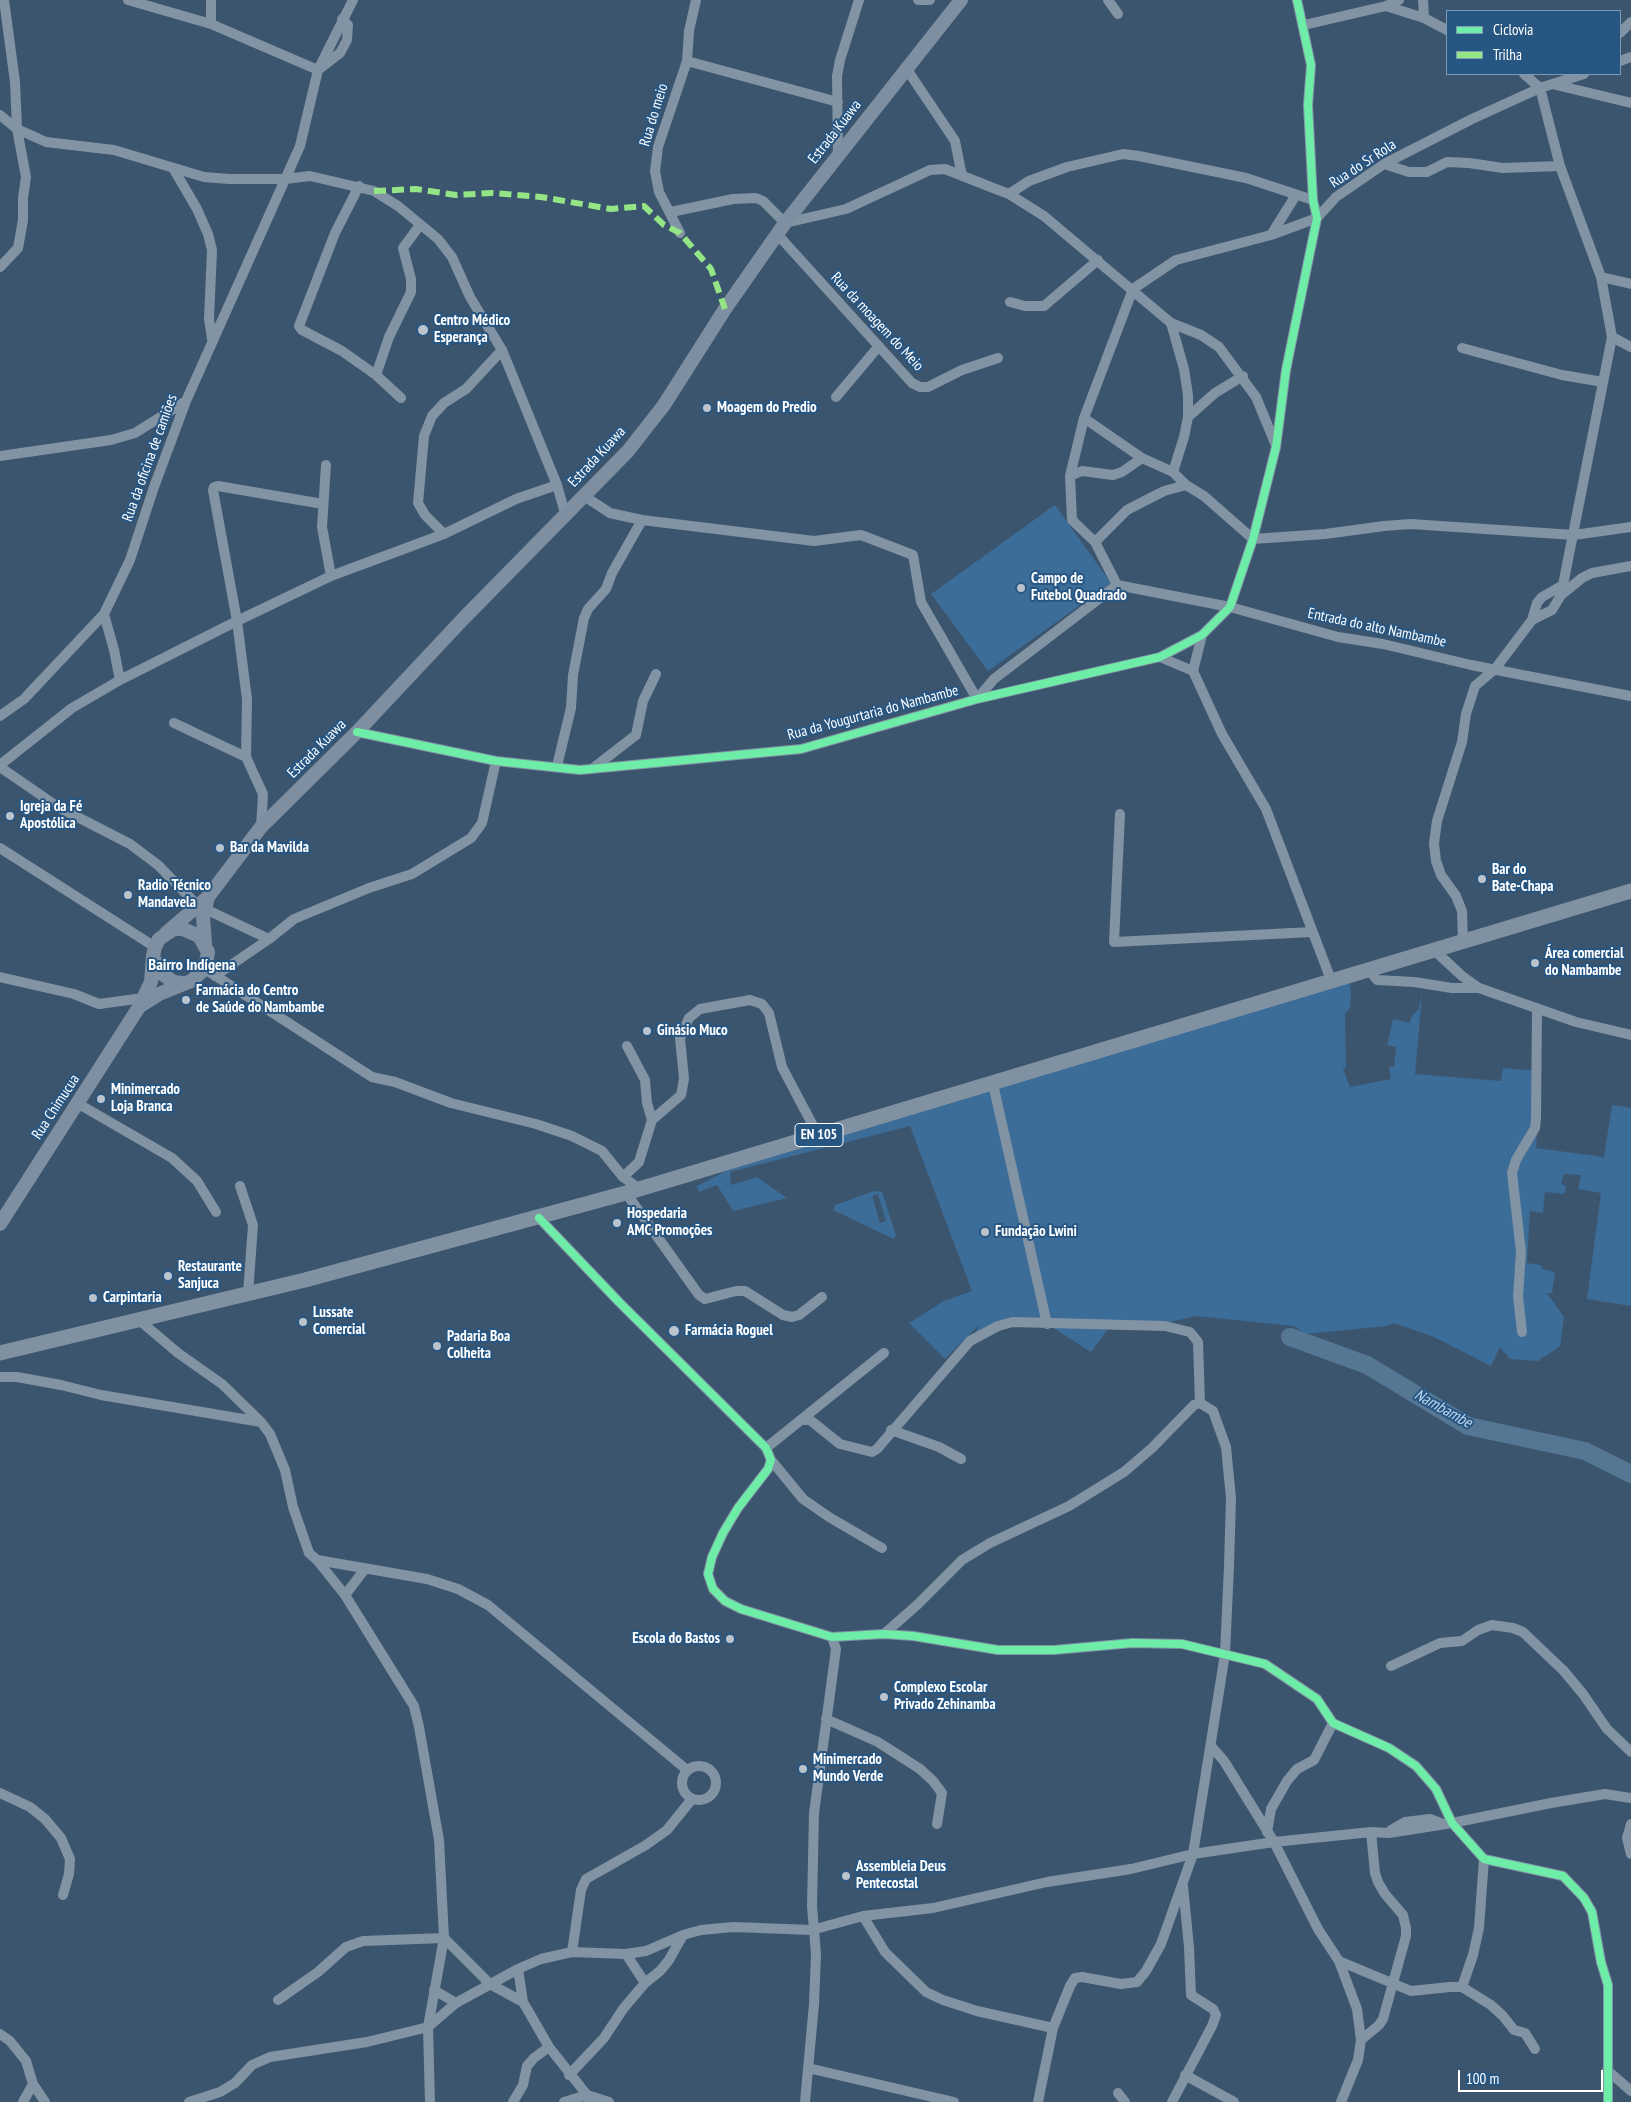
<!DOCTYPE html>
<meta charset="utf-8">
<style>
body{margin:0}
#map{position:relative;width:1631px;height:2102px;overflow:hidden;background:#3c556e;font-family:"PT Sans Narrow",sans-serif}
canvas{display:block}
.legend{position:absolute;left:1446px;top:10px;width:175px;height:65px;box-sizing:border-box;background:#275683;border:1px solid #7d9ab5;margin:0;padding:6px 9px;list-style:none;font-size:15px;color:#fff}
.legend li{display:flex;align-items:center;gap:10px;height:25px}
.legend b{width:25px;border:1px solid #7d9ab5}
.scale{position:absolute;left:1458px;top:2070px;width:145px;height:22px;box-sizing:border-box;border:2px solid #fff;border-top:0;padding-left:6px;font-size:15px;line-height:18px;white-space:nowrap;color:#fff;-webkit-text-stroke:4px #275683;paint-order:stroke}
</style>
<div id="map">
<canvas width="1631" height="2102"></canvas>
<ul class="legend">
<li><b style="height:6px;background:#6deda7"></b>Ciclovia</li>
<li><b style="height:6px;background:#94e586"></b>Trilha</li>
</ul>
<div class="scale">100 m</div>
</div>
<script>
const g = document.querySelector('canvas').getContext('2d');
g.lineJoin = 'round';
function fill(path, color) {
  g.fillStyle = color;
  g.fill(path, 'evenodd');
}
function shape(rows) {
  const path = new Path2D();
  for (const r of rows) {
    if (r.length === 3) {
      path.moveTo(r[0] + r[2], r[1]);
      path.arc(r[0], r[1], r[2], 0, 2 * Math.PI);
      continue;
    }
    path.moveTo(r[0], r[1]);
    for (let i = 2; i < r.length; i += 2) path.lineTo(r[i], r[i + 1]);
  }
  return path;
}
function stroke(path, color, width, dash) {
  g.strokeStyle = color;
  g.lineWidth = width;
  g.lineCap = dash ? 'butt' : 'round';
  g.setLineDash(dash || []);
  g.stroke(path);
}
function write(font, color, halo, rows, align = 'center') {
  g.font = font + ' "PT Sans Narrow",sans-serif';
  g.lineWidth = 4;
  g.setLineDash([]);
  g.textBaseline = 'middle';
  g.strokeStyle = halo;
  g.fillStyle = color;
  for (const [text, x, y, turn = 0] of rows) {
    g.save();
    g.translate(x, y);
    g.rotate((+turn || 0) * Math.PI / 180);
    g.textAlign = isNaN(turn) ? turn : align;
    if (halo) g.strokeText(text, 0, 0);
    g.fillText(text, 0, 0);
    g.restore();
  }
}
fill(shape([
 [1055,505,1111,583,988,671,931,594],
 [1350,982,1351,997,1350,1008,1345,1014,1346,1067,1343,1069,1350,1087,1391,1079,1389,1066,1394,1067,1396,1047,1387,1045,1393,1019,1410,1023,1412,1015,1414,1015,1416,1011,1418,1011,1422,994,1415,1074,1501,1081,1503,1068,1541,1071,1536,1148,1604,1157,1612,1105,1631,1108,1631,1306,1587,1299,1601,1193,1578,1189,1581,1175,1564,1174,1561,1184,1566,1186,1564,1194,1545,1192,1543,1213,1530,1211,1527,1263,1541,1265,1543,1269,1555,1272,1552,1293,1547,1293,1564,1317,1560,1346,1538,1361,1510,1359,1500,1347,1491,1366,1434,1337,1394,1323,1387,1326,1305,1334,1294,1326,1196,1316,1152,1326,1111,1325,1091,1352,1047,1324,1013,1322,970,1341,981,1323,945,1359,909,1323,944,1301,972,1291,910,1126,730,1172,731,1185,757,1177,787,1198,733,1211,717,1185,699,1192,697,1186,728,1170],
 [874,1191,882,1192,896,1235,894,1239,833,1210,835,1205],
 [878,1194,886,1221,880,1223,872,1196]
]), '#3c6c98');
stroke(shape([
 [1290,1337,1367,1365,1468,1426,1585,1451,1631,1474]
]), '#567794', 18);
stroke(shape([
 [128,0,211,24,318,70,340,53,347,40,348,25,342,19],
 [211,0,211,24],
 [918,0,930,0],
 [1108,0,1118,14],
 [1423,0,1424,18],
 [1386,6,1424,18,1447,30],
 [1304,25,1386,6,1399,0],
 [1620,33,1631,22],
 [687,61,838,102],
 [1620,61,1631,57],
 [906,68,955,141,962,176],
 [1552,84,1631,103],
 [0,115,17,129,46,142,114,150,204,177,229,179,285,179,310,176,374,191,398,206,438,239,452,257,470,297,502,350,557,485,565,513],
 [838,155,837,76,840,60,859,0],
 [1384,164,1409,172,1427,172,1447,162,1469,163,1503,168,1560,166],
 [173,168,197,209,208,234,212,250,209,319,212,339],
 [359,186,335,233,299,326,302,330,342,351,376,375],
 [1009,194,1029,181,1067,167,1123,154,1139,156,1246,178,1313,200],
 [671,212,733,199,756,198,763,201,785,223,846,209,930,170,945,169,988,186,1009,194,1044,216,1171,323,1201,335,1219,347,1256,397,1275,443],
 [680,233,659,192,655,171,658,147,687,61,689,31,696,0],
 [778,235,912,383,920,387,928,387,962,370,998,358],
 [1271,235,1296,195],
 [0,267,18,248,23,220,23,198,26,177,17,129,15,82,4,0],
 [1601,277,1631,284],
 [1010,302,1025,306,1044,306,1098,260],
 [1171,323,1184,369,1188,395,1188,417,1184,437,1173,472],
 [1612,337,1631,347],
 [1462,348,1562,375,1603,382],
 [836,397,879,346],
 [401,398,376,375,389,337,411,292,411,279,403,248,420,225],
 [1188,417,1215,393,1243,376],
 [1084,418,1142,458,1173,472,1186,485,1204,496,1253,539,1325,534,1384,526,1411,524,1574,535,1631,527],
 [0,456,111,440,135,433,186,401],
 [326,465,322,527,331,576],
 [1070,476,1082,471,1113,475,1122,472,1142,458],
 [584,496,610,513,642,520,814,541,861,535,913,555,921,602,977,699,994,679,1117,585,1095,542,1072,520,1070,476,1084,418,1133,289,1176,260,1271,235,1317,218,1336,197,1384,164,1472,119,1540,88,1584,74],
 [444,534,425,515,418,503,424,436,432,416,444,403,466,389,502,350],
 [1095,542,1127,510,1164,491,1186,485],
 [1117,585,1230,607,1338,637,1383,644,1471,665,1631,696],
 [1561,595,1582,578,1592,573,1631,566],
 [104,614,114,650,120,680],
 [1532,620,1537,603,1542,597,1563,585],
 [1202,635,1193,671,1222,734,1266,809,1331,980],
 [1160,657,1193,671],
 [0,716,24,699,104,614,130,560,154,487,186,401,300,146,318,70,353,0],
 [174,723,246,757],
 [357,732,496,761,580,770,801,749,977,699,1160,657,1202,635,1230,607,1253,539,1276,447,1286,370,1317,218,1313,200,1308,105,1311,65,1297,0],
 [0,765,72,708,120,680,237,621,331,576,444,534,516,499,557,485],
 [557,766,571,708,573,675,584,618,588,609,606,589,612,573,642,520],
 [0,767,58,807,130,844,158,865,197,905],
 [592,769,636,735,643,701,656,674],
 [1120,814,1114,942,1312,932],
 [261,827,263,794,246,757,247,699,237,621,213,490,214,487,218,486,323,504],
 [0,848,155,947],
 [205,909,269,939,215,976],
 [269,939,294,919,369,888,412,874,471,838,482,823,496,761],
 [1463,941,1462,911,1456,896,1441,875,1436,861,1434,843,1437,821,1462,742,1466,714,1475,686,1495,669,1532,620,1552,610,1561,595,1612,337,1601,277,1560,166,1540,88,1524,74],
 [205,969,372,1077,395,1082,451,1103,536,1124,572,1136,602,1151,623,1177,640,1189],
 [1369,970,1377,980,1414,982,1452,988,1479,988,1462,976,1434,950],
 [0,977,74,994,99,1004,143,998],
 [1479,988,1576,1022,1631,1035],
 [993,1084,1047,1324],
 [77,1103,172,1158,197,1181,216,1212],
 [652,1120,681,1095,684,1079,680,1038,689,1018,700,1009,750,1000,762,1004,769,1013,782,1067,818,1135],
 [623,1177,639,1162,652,1120,647,1103,645,1080,627,1046],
 [240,1186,253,1225,248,1294],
 [626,1193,699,1295,705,1299,736,1291,745,1291,783,1315,792,1317,799,1315,822,1297],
 [539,1218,619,1302,766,1448,771,1460,768,1469,738,1508,723,1533,712,1557,708,1574,713,1589,725,1601,741,1609,832,1637,884,1634,913,1636,998,1650,1054,1650,1132,1643,1182,1644,1265,1664,1317,1699,1333,1723,1389,1748,1416,1766,1436,1789,1452,1823,1484,1859,1563,1876,1584,1898,1592,1912,1601,1962,1608,1985,1608,2102],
 [139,1320,178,1353,222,1384,261,1422,270,1434,285,1470,293,1507,309,1553,317,1560,345,1595,414,1706,419,1727,439,1840,444,1938,428,2027,430,2102],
 [1522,1332,1518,1296,1521,1252,1512,1173,1516,1160,1535,1128,1536,1119,1537,1008],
 [0,1377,17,1377,61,1385,101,1395,261,1422],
 [801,1420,810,1420,840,1444,872,1452,877,1449,970,1341,998,1326,1013,1322,1165,1326,1190,1332,1198,1342,1200,1403],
 [891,1430,939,1447,961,1459],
 [766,1448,884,1353],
 [771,1460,803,1499,829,1517,882,1548],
 [317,1560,427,1579,458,1589,488,1605,687,1770],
 [345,1595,365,1569],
 [884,1634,917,1605,962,1560,990,1543,1069,1506,1124,1472,1152,1448,1194,1405,1200,1403,1213,1411,1226,1447,1231,1498,1229,1566,1225,1654,1193,1854,1161,1944,1146,1971,1137,1982,1121,1984,1082,1977,1075,1978,1070,1986,1053,2028,1038,2102],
 [1391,1666,1440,1643,1462,1641,1478,1630,1492,1625,1513,1628,1523,1632,1563,1670,1583,1694,1607,1729,1631,1752],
 [826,1719,878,1742,920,1769,933,1781,942,1793,937,1824],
 [1211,1746,1224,1761,1274,1842,1318,1929,1339,1961,1357,2009,1361,2040,1358,2060,1341,2102],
 [699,1783,17],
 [0,1793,30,1807,45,1819,61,1838,70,1859,69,1874,63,1895],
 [1631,1824,1627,1838,1631,1854],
 [1391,1830,1405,1822,1430,1819,1443,1824],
 [1267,1832,1271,1809,1287,1781,1297,1769,1314,1760,1333,1723],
 [863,1916,885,1952,926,1992,943,2000,977,2011,1053,2028],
 [572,1952,581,1890,586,1879,646,1845,667,1830,692,1799],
 [626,1954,645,1983],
 [1339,1961,1411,1991,1450,1987,1462,1987,1491,2005,1503,2016,1514,2030,1525,2033,1535,2049],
 [518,1969,523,2002,549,2047,587,2095,609,2102],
 [1462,1987,1473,1955,1479,1928,1484,1859],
 [434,1990,456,2003],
 [278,2000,318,1972,346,1947,363,1941,444,1938,490,1984,523,2002],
 [0,2034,10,2041,26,2061,33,2084,45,2102],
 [1361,2040,1379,2025,1383,2019,1406,1936,1406,1928,1403,1915,1385,1894,1378,1882,1375,1873,1371,1832],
 [808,2068,954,2102],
 [1607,2070,1631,2091],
 [569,2075,604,2038,623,2009,645,1983,660,1971,669,1960,683,1935],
 [1185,2075,1234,2102],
 [1118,2093,1125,2102],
 [23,2102,33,2084],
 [189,2102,220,2092,235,2083,252,2065,270,2057,367,2042,428,2027,456,2003,518,1969,541,1959,572,1952,626,1954,646,1951,683,1935,701,1930,733,1927,812,1930,863,1916,933,1908,1047,1882,1131,1869,1193,1854,1274,1842,1371,1832,1389,1833,1452,1823,1551,1803,1605,1794,1631,1798],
 [513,2102,523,2085,527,2066,534,2058,549,2047],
 [564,2102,587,2095,588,2099],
 [805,2102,814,2004,816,1954,812,1906,814,1813,836,1649,832,1637],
 [1172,2102,1212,2026,1216,2015,1213,2009,1191,1995,1189,1947,1183,1886]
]), '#8293a4', 10);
stroke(shape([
 [166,933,208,897,261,827,357,732,463,619,628,451,664,405,725,309,785,223,961,0],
 [205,943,203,917,208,897],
 [140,1006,159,994,191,981,205,969,208,952,199,936,183,929,174,929,159,939,155,947,153,956,159,972,174,982,183,983],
 [0,1224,139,1007,151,982,153,956]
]), '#7d8fa1', 14);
stroke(shape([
 [0,1353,305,1280,626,1193,1631,891]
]), '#8091a2', 15);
stroke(shape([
 [374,191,416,189,456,195,492,193,541,197,611,209,644,206,664,225,680,233,711,269,725,309]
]), '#94e586', 6, [12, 6]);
stroke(shape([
 [357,732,496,761,580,770,801,749,977,699,1160,657,1202,635,1230,607,1253,539,1276,447,1286,370,1317,218,1313,200,1308,105,1311,65,1297,0],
 [539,1218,619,1302,766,1448,771,1460,768,1469,738,1508,723,1533,712,1557,708,1574,713,1589,725,1601,741,1609,832,1637,884,1634,913,1636,998,1650,1054,1650,1132,1643,1182,1644,1265,1664,1317,1699,1333,1723,1389,1748,1416,1766,1436,1789,1452,1823,1484,1859,1563,1876,1584,1898,1592,1912,1601,1962,1608,1985,1608,2102]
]), '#6deda7', 8);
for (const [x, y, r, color] of [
 [423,330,6,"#bbc4cc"],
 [707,408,5,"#bbc4cc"],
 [1021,588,5,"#bbc4cc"],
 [10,816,5,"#bbc4cc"],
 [220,848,5,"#bbc4cc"],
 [1482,879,5,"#bbc4cc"],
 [128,895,5,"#bbc4cc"],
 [1535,963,5,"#bbc4cc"],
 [186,1000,5,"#bbc4cc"],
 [647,1031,5,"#bbc4cc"],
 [101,1099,5,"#bbc4cc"],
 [617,1223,5,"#bbc4cc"],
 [985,1232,5,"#bbc4cc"],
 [168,1276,5,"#bbc4cc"],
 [93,1298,5,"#bbc4cc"],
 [303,1322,5,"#bbc4cc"],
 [674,1331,6,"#bbc4cc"],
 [437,1346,5,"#bbc4cc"],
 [730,1639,5,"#bbc4cc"],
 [884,1697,5,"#bbc4cc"],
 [803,1769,5,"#bbc4cc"],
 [846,1876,5,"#bbc4cc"]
]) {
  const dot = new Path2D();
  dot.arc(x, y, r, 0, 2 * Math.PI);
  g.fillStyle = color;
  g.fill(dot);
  stroke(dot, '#275683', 2);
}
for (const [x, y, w] of [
 [819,1135,48]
]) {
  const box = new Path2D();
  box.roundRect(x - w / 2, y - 11.5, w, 23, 4);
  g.fillStyle = '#275683';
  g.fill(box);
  stroke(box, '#fff', 1);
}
write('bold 14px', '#fff', null, [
 ["EN 105",819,1135]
]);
write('15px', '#fff', '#275683', [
 ["Rua do meio",654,115,-73],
 ["Estrada Kuawa",835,132,-52],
 ["Rua do Sr Rola",1363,164,-33],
 ["Rua da moagem do Meio",877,322,47],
 ["Estrada Kuawa",597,457,-47],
 ["Rua da oficina de camiões",150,458,-70],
 ["Entrada do alto Nambambe",1377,628,12],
 ["Rua da Yougurtaria do Nambambe",873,713,-15],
 ["Estrada Kuawa",317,749,-45],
 ["Rua Chimucua",56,1107,-57]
]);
write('bold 15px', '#fff', '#275683', [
 ["Centro Médico",434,321],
 ["Esperança",434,338],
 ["Moagem do Predio",717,408],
 ["Campo de",1031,579],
 ["Futebol Quadrado",1031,596],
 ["Igreja da Fé",20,807],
 ["Apostólica",20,824],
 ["Bar da Mavilda",230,848],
 ["Bar do",1492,870],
 ["Bate-Chapa",1492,887],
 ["Radio Técnico",138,886],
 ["Mandavela",138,903],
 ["Área comercial",1545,954],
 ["do Nambambe",1545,971],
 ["Farmácia do Centro",196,991],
 ["de Saúde do Nambambe",196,1008],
 ["Ginásio Muco",657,1031],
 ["Minimercado",111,1090],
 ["Loja Branca",111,1107],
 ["Hospedaria",627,1214],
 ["AMC Promoções",627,1231],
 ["Fundação Lwini",995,1232],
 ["Restaurante",178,1267],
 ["Sanjuca",178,1284],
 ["Carpintaria",103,1298],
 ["Lussate",313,1313],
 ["Comercial",313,1330],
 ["Farmácia Roguel",685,1331],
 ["Padaria Boa",447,1337],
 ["Colheita",447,1354],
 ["Escola do Bastos",720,1639,"right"],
 ["Complexo Escolar",894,1688],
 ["Privado Zehinamba",894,1705],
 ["Minimercado",813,1760],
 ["Mundo Verde",813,1777],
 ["Assembleia Deus",856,1867],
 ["Pentecostal",856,1884]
], 'left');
write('bold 16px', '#fff', '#275683', [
 ["Bairro Indígena",192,965]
]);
write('italic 16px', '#bbd7ee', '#275683', [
 ["Nambambe",1443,1409,29]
]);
</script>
